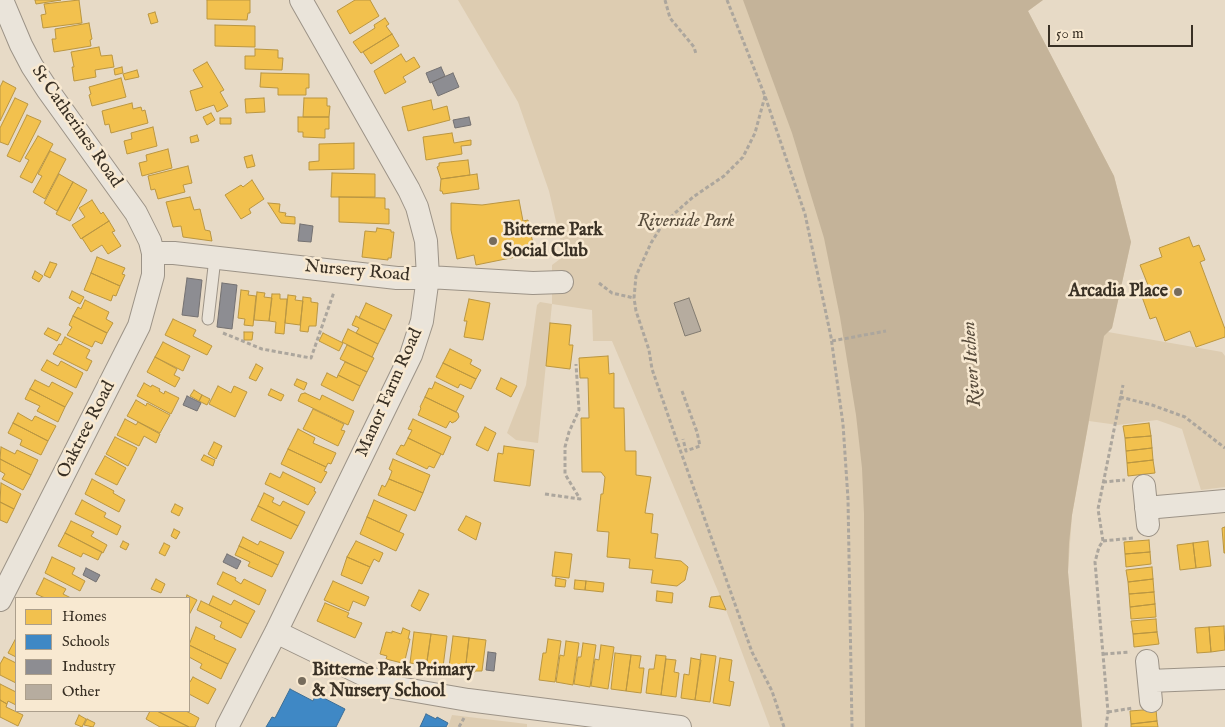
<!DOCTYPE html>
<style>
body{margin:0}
#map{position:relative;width:1225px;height:727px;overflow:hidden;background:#e7dac6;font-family:"IM FELL English",serif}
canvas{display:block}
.legend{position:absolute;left:15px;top:597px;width:175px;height:115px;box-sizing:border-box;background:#f8e9d1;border:1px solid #ac9f8c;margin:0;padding:6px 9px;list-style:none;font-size:15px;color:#393024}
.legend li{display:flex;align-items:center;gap:10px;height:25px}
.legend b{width:25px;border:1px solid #ac9f8c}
.scale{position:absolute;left:1048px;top:25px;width:145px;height:22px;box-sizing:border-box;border:2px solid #393024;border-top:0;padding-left:6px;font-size:15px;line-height:18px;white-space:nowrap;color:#393024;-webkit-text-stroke:4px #f8e9d1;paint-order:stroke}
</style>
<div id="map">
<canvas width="1225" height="727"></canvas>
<ul class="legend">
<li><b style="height:14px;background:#f2c14e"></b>Homes</li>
<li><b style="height:14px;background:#3f88c5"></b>Schools</li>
<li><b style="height:14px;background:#8d8d92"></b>Industry</li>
<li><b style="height:14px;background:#b6ac9f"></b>Other</li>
</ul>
<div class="scale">50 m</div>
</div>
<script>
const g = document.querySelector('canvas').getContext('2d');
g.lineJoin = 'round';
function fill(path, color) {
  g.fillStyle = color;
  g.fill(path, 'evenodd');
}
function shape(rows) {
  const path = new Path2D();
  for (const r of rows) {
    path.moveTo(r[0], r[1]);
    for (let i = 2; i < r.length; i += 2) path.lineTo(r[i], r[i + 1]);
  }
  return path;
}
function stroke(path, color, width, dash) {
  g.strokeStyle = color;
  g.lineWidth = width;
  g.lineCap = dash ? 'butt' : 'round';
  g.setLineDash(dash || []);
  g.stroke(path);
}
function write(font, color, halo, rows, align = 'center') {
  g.font = font + ' "IM FELL English",serif';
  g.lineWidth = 5;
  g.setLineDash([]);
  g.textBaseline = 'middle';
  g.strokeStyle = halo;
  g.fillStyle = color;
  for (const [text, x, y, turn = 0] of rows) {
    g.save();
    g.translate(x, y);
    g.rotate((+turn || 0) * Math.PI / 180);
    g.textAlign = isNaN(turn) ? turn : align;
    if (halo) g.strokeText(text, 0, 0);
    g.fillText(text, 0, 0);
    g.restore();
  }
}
fill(shape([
 [458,0,1043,0,1028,11,1114,176,1131,242,1112,328,1108,332,1222,352,1225,356,1225,487,1201,490,1182,429,1157,420,1118,425,1089,421,1072,515,1068,572,1082,727,770,727,726,610,612,341,593,341,592,310,552,304,538,443,516,440,507,433,526,385,537,305,540,302,552,304,552,265,564,256,549,191,518,102],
 [452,715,527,724,527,727,448,727]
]), '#ddccb1');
fill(shape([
 [743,0,1043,0,1028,11,1114,176,1131,242,1112,328,1104,336,1072,515,1069,543,1068,572,1082,727,865,727,864,514,862,468,856,415,840,317,824,238,792,133]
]), '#c4b399');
const homes = shape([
 [35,0,61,0,36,4,35,0],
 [79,0,82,23,43,28,41,15,46,14,44,4,79,0],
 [207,0,250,0,250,13,248,13,247,20,207,19,207,0],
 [355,0,370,0,379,16,350,34,337,11,355,0],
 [155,12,158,22,151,24,148,14,155,12],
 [385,18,389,24,386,26,392,34,361,53,353,42,375,28,374,25,385,18],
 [89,23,92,39,90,40,91,46,54,52,52,39,56,39,55,29,89,23],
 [215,25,255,26,255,47,215,46,215,25],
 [392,34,399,46,371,64,363,52,392,34],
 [99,47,101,56,112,55,114,67,95,70,96,77,74,81,72,67,74,67,71,52,99,47],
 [255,49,278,50,278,58,283,58,282,70,245,69,245,56,255,56,255,49],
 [401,54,406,62,414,57,420,67,403,77,406,82,385,94,374,71,401,54],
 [207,62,224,90,220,92,228,106,217,112,214,105,196,111,190,91,203,87,193,70,207,62],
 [122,67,123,73,115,75,114,69,122,67],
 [137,70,139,77,125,80,123,74,137,70],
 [261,73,309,74,309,88,306,88,306,95,278,95,278,88,260,87,261,73],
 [121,78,126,97,92,106,89,95,91,94,89,87,121,78],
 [3,81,16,88,0,121,0,87,3,81],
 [15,98,28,104,8,145,0,142,0,128,15,98],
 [264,98,265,112,246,113,245,99,264,98],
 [304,98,327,98,327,106,330,106,329,117,303,117,304,98],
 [431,100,433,110,447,106,450,120,408,131,402,107,431,100],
 [132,103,133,109,141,107,142,111,145,110,148,123,111,133,109,124,105,125,102,111,132,103],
 [211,113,215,120,207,125,203,117,211,113],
 [27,115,41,121,20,162,7,156,27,115],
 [298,117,329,117,329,129,325,129,325,138,303,137,303,132,298,132,298,117],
 [220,118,231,118,231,124,220,124,220,118],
 [153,127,157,146,127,154,124,141,132,139,131,133,153,127],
 [452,133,454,143,471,140,471,145,461,146,462,154,426,160,423,137,452,133],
 [197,135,199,141,191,143,190,137,197,135],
 [38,136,53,144,32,183,20,177,29,160,25,158,38,136],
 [354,143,354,169,309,170,309,162,319,161,319,144,354,143],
 [168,149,172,168,142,176,139,163,147,161,146,155,168,149],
 [50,151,66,159,45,199,33,192,42,176,38,174,50,151],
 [252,155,255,166,247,168,244,157,252,155],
 [468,160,470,175,441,179,437,167,439,166,439,163,468,160],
 [188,166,192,183,183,185,185,192,158,199,155,189,151,190,148,176,188,166],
 [332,173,375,174,375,197,331,197,332,173],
 [59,174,73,182,57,211,44,203,59,174],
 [477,174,479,189,443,194,442,191,440,191,441,179,477,174],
 [252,180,264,199,249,209,251,213,241,219,225,195,241,185,243,187,252,180],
 [73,182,87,190,70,221,56,214,73,182],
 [190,197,194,210,200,209,205,230,210,231,212,241,183,237,181,226,173,227,166,202,190,197],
 [339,197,385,198,385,209,389,209,389,224,339,222,339,197],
 [92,200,101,214,103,212,109,221,81,239,72,225,85,217,79,208,92,200],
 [519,200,523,221,528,220,535,253,476,265,474,255,457,259,451,230,451,203,482,205,519,200],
 [268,203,280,204,279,212,286,213,285,216,295,217,295,224,281,223,268,203],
 [109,221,115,231,112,232,121,246,108,254,102,245,91,252,82,238,109,221],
 [377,228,391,230,391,232,394,232,391,258,388,258,388,260,362,257,365,231,376,232,377,228],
 [1189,237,1193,247,1199,245,1205,260,1200,262,1225,329,1225,337,1196,347,1190,331,1165,341,1156,317,1150,319,1141,294,1150,290,1140,265,1162,257,1159,248,1189,237],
 [97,257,125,268,122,274,125,275,120,286,91,273,97,257],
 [50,262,57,264,50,278,44,275,50,262],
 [35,271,43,276,39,282,32,278,35,271],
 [91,273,120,286,116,296,113,295,111,301,84,290,91,273],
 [241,290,249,291,248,295,256,296,253,326,244,325,245,319,238,318,241,290],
 [72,291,84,297,80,304,69,298,72,291],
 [257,292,265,293,264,297,272,298,269,321,254,320,257,292],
 [272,294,280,294,280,299,287,299,284,334,275,333,276,322,269,321,272,294],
 [288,295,296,296,295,300,303,301,300,325,285,323,288,295],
 [303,297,311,298,311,302,318,303,316,326,309,326,308,332,300,331,303,297],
 [469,299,490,303,483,340,464,337,467,321,464,321,469,299],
 [85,300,109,312,106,319,113,323,107,333,73,316,78,307,81,309,85,300],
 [366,303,392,315,385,330,359,318,366,303],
 [73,316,107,333,102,344,95,341,92,347,67,335,72,327,69,325,73,316],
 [356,316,385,330,378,344,356,333,359,328,352,325,356,316],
 [173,319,196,330,193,336,212,346,207,355,165,335,173,319],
 [550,323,571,325,569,345,573,345,570,369,546,366,550,323],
 [48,328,61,334,57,341,44,334,48,328],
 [348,329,378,344,372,357,342,342,348,329],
 [244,332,253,332,252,340,244,340,244,332],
 [323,333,343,343,339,351,319,341,323,333],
 [65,337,90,350,86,358,92,361,87,371,53,354,59,344,61,345,65,337],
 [163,342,190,356,183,371,155,357,163,342],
 [347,345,374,358,367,372,340,359,347,345],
 [450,349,472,360,470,364,481,370,476,379,443,363,450,349],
 [608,356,609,374,614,373,614,408,624,408,625,451,636,451,636,475,651,477,645,513,653,514,651,533,658,534,655,558,681,561,688,567,685,580,677,586,651,583,653,570,629,568,630,559,607,557,609,532,597,531,601,494,603,494,605,477,601,472,582,472,581,418,589,418,588,378,580,378,579,358,608,356],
 [155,357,177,369,174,375,180,378,175,387,147,372,155,357],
 [47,360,58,366,61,361,83,373,76,388,41,370,47,360],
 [345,362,367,372,360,386,338,375,345,362],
 [443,363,476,379,471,389,460,384,458,388,436,377,443,363],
 [256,364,263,368,256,381,249,378,256,364],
 [327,373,337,378,338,375,360,386,353,401,321,385,327,373],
 [501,378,517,386,511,397,496,389,501,378],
 [297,379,307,383,304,390,294,385,297,379],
 [35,380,49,387,52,382,73,393,65,407,30,389,35,380],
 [435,382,464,396,456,412,425,397,429,388,432,389,435,382],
 [144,383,151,387,152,385,160,389,159,391,164,394,165,391,179,398,171,414,137,396,144,383],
 [218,386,231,393,234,386,247,392,235,417,209,404,218,386],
 [30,389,65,407,58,422,37,411,40,406,25,399,30,389],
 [271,389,284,395,281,401,268,395,271,389],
 [194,390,202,395,199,401,190,396,194,390],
 [305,393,320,400,322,395,354,411,348,425,298,401,301,394,305,393],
 [202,395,210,399,207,405,199,401,202,395],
 [425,397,458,413,459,417,456,421,452,423,450,421,446,428,418,415,421,408,420,407,425,397],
 [136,400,146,406,147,403,170,415,160,433,127,416,136,400],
 [313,409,344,424,341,430,345,431,338,446,303,429,313,409],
 [18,413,32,421,35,416,56,426,48,441,13,423,18,413],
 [125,419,136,425,138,422,160,434,156,443,144,436,139,446,117,435,125,419],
 [413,419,451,437,443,455,408,438,412,430,408,429,413,419],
 [13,423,48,441,41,455,20,445,22,440,8,433,13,423],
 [1149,423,1151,436,1125,438,1123,426,1149,423],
 [485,427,496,433,488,451,476,445,485,427],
 [298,429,315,438,313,443,336,453,331,464,328,463,326,467,288,449,298,429],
 [1151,436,1152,448,1126,451,1125,438,1151,436],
 [115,437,137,448,128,466,106,454,115,437],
 [408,438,441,454,434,468,429,466,427,469,396,454,401,445,404,446,408,438],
 [214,442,222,446,216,459,208,454,214,442],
 [504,446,534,450,530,486,494,481,498,453,503,454,504,446],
 [1,447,15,454,17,450,38,460,31,475,0,459,1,447],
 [1152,448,1153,460,1127,463,1126,451,1152,448],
 [288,449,326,467,324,471,327,472,321,483,281,464,288,449],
 [204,455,215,460,213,466,201,460,204,455],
 [105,456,126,468,117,485,95,474,105,456],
 [0,459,31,475,23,490,2,479,5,474,0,471,0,459],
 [393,459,430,475,423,493,389,479,392,471,389,469,393,459],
 [1153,460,1155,473,1128,476,1127,463,1153,460],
 [283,472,315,488,314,491,316,492,308,505,265,484,270,473,280,478,283,472],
 [92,479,114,491,113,493,125,500,119,512,85,494,92,479],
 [389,479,423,493,415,511,378,495,382,485,385,487,389,479],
 [1,483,21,494,14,509,0,502,1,483],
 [264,493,274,498,272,502,280,506,283,501,305,512,298,526,258,506,264,493],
 [82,500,106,513,104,517,121,526,117,535,75,514,82,500],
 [374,500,407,515,399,532,367,517,374,500],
 [0,502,14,509,7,523,0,520,0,502],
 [175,504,183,508,179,516,171,512,175,504],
 [258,506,298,526,291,539,251,520,258,506],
 [466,516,481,523,476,540,458,530,466,516],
 [367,517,404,534,396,551,360,534,367,517],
 [71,521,94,532,91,536,107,545,103,553,65,533,71,521],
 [1225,527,1225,553,1224,553,1222,528,1225,527],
 [174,529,180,532,176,539,171,536,174,529],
 [65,533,102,552,98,560,83,553,81,557,58,546,65,533],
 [243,537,258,545,260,541,284,552,278,565,239,546,243,537],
 [1149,540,1150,552,1125,554,1124,542,1149,540],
 [123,541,129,544,126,550,120,547,123,541],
 [356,541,383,553,379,562,374,559,370,567,347,557,356,541],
 [1208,541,1211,566,1196,568,1193,543,1208,541],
 [164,543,170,546,165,556,159,553,164,543],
 [1193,543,1196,568,1180,570,1177,545,1193,543],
 [239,546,278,565,272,577,248,566,250,562,235,555,239,546],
 [555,552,572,554,569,578,552,576,555,552],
 [1150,552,1151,564,1126,567,1125,554,1150,552],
 [52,557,75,568,72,574,85,581,80,591,45,573,52,557],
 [347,557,370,567,362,584,341,575,347,557],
 [1152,567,1153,579,1128,582,1126,570,1152,567],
 [223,572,236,578,235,580,241,584,244,579,266,590,259,605,217,584,223,572],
 [44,578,66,589,63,594,71,598,45,598,36,594,44,578],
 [556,578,566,580,565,587,555,586,556,578],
 [156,579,165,584,161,593,151,589,156,579],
 [1153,579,1154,592,1129,594,1128,582,1153,579],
 [575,580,586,581,585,590,574,589,575,580],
 [333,581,369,597,365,606,353,601,349,611,324,600,333,581],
 [586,581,604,583,603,592,585,590,586,581],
 [419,590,429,594,420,611,411,606,419,590],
 [657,591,673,593,672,603,656,601,657,591],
 [1154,592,1155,604,1130,607,1129,594,1154,592],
 [187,595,197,600,189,615,189,598,186,598,187,595],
 [213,596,231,605,234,600,255,611,248,624,209,605,213,596],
 [720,596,726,610,709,607,711,597,720,596],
 [201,601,248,624,241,638,220,627,222,622,197,610,201,601],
 [325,603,349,613,347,617,362,623,355,638,317,621,325,603],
 [1155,604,1156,617,1131,619,1130,607,1155,604],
 [1156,619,1157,632,1133,634,1131,621,1156,619],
 [1224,626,1225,650,1211,652,1209,627,1224,626],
 [196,627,215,636,214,639,236,649,228,664,189,645,196,627],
 [1209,627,1211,652,1197,653,1195,628,1209,627],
 [403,628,410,631,408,639,410,639,405,660,403,660,402,663,386,659,387,656,380,654,386,632,392,633,392,631,401,634,403,628],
 [414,632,431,634,426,668,417,666,417,664,410,663,414,632],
 [1157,632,1159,644,1134,647,1133,634,1157,632],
 [431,634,447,636,443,667,436,666,436,669,426,668,431,634],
 [453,636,469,638,465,672,456,671,456,668,449,667,453,636],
 [16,638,16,657,8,653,16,638],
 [469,638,486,640,482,671,475,671,474,673,465,672,469,638],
 [548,639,561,641,555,682,539,680,543,653,546,653,548,639],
 [566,641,579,643,573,685,556,682,560,655,564,656,566,641],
 [583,643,596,645,590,687,574,684,578,657,581,657,583,643],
 [189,645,228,664,221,679,200,668,202,664,189,657,189,645],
 [601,645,614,647,608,689,591,686,595,659,599,660,601,645],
 [615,653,631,655,626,691,611,689,615,653],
 [701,654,716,656,710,702,695,700,701,654],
 [631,655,641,656,639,668,644,668,641,693,626,691,631,655],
 [656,655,666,656,661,695,646,693,649,669,654,669,656,655],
 [4,657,16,663,16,683,0,675,0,664,4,657],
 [691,658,701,660,695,700,681,698,684,674,689,675,691,658],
 [720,658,732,660,729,681,734,682,730,706,713,703,720,658],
 [666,659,676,660,674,672,679,673,676,697,661,695,666,659],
 [193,677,216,689,208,704,189,694,189,681,190,682,193,677],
 [0,684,16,692,16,705,8,701,7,704,0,700,0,684],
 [0,700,7,704,6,707,23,715,18,726,0,717,0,700],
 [1156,709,1157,721,1131,724,1130,711,1156,709],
 [150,711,157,711,189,727,160,727,146,719,150,711],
 [157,711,186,711,199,718,195,727,189,727,157,711],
 [79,715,86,719,82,727,75,724,79,715],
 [87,719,95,723,93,727,84,725,87,719],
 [1157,721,1158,727,1131,727,1131,724,1157,721]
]);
fill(homes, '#f2c14e');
stroke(homes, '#ba9641', 1);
const schools = shape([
 [290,689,313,701,316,694,345,709,336,727,266,727,272,717,275,718,290,689],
 [426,714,436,719,437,717,448,723,446,727,420,727,426,714]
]);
fill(schools, '#3f88c5');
stroke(schools, '#3d6e95', 1);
const industry = shape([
 [441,67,445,76,430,83,426,73,441,67],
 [453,73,459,87,438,96,432,82,453,73],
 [469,117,471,125,455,128,453,120,469,117],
 [300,224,313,226,311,242,298,241,300,224],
 [187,278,202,280,198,317,182,315,187,278],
 [222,283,237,285,232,329,217,327,222,283],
 [187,396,201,403,197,411,183,405,187,396],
 [227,554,241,561,237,569,223,562,227,554],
 [86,568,100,575,96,582,83,575,86,568],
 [488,652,496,653,494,671,486,670,488,652]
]);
fill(industry, '#8d8d92');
stroke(industry, '#747171', 1);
const building = shape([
 [689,298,701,331,685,336,674,303,689,298]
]);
fill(building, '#b6ac9f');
stroke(building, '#837c71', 1);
const lane = shape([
 [208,319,215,258]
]);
const street = shape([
 [153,253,174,253,397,278,417,278,428,277,533,283,562,282],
 [1144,486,1148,525],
 [1146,508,1225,501],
 [0,600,139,326,153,275,153,253,150,241,136,213,47,89,32,66,21,45,2,0],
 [276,632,387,686,468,700,680,727],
 [1147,661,1151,701],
 [1149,681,1225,678],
 [227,727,276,632,411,355,422,321,428,277,426,241,417,207,409,190,301,0]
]);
stroke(lane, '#9c9387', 13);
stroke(street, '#9c9387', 24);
stroke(shape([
 [665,0,670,18,694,47,696,54],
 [727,0,765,96,805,214,831,337,843,424,848,499,852,727],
 [765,96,755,133,743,157,724,176,693,197,675,213,661,227,651,243,636,276,634,298,636,311,649,350,652,369,677,441,752,652,772,691,784,727],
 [599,283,612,293,634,298],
 [223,333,262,349,311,358,334,292],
 [832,341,886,331],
 [682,391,697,432,700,446,686,451,683,439],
 [1120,397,1152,405,1185,417,1225,448],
 [1103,482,1125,480],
 [545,494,580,499,565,474,565,447,569,432,579,410,576,364],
 [1103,541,1133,538],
 [1104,654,1130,652],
 [1108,712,1133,708],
 [459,727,464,718],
 [1106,727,1108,712,1095,562,1099,547,1103,541,1098,509,1123,385]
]), '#aca69d', 3, [4, 2.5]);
stroke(lane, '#eae4da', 11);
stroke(street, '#eae4da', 22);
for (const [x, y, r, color] of [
 [493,241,5,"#766c5d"],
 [1178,292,5,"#766c5d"],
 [302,681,5,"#766c5d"]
]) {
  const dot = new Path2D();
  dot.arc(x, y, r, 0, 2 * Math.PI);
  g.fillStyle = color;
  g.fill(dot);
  stroke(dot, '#f8e9d1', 2);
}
write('18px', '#393024', '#f8e9d1', [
 ["St Catherines Road",76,127,55],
 ["Nursery Road",357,272,5],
 ["Manor Farm Road",390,393,-66],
 ["Oaktree Road",87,430,-63]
]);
write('italic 18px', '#584d3d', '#f8e9d1', [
 ["Riverside Park",686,222]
]);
write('bold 18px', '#393024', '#f8e9d1', [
 ["Bitterne Park",503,231],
 ["Social Club",503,252],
 ["Arcadia Place",1168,292,"right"],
 ["Bitterne Park Primary",312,671],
 ["& Nursery School",312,692]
], 'left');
write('italic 19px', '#584c3c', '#f8e9d1', [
 ["River Itchen",973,364,-94]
]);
</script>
